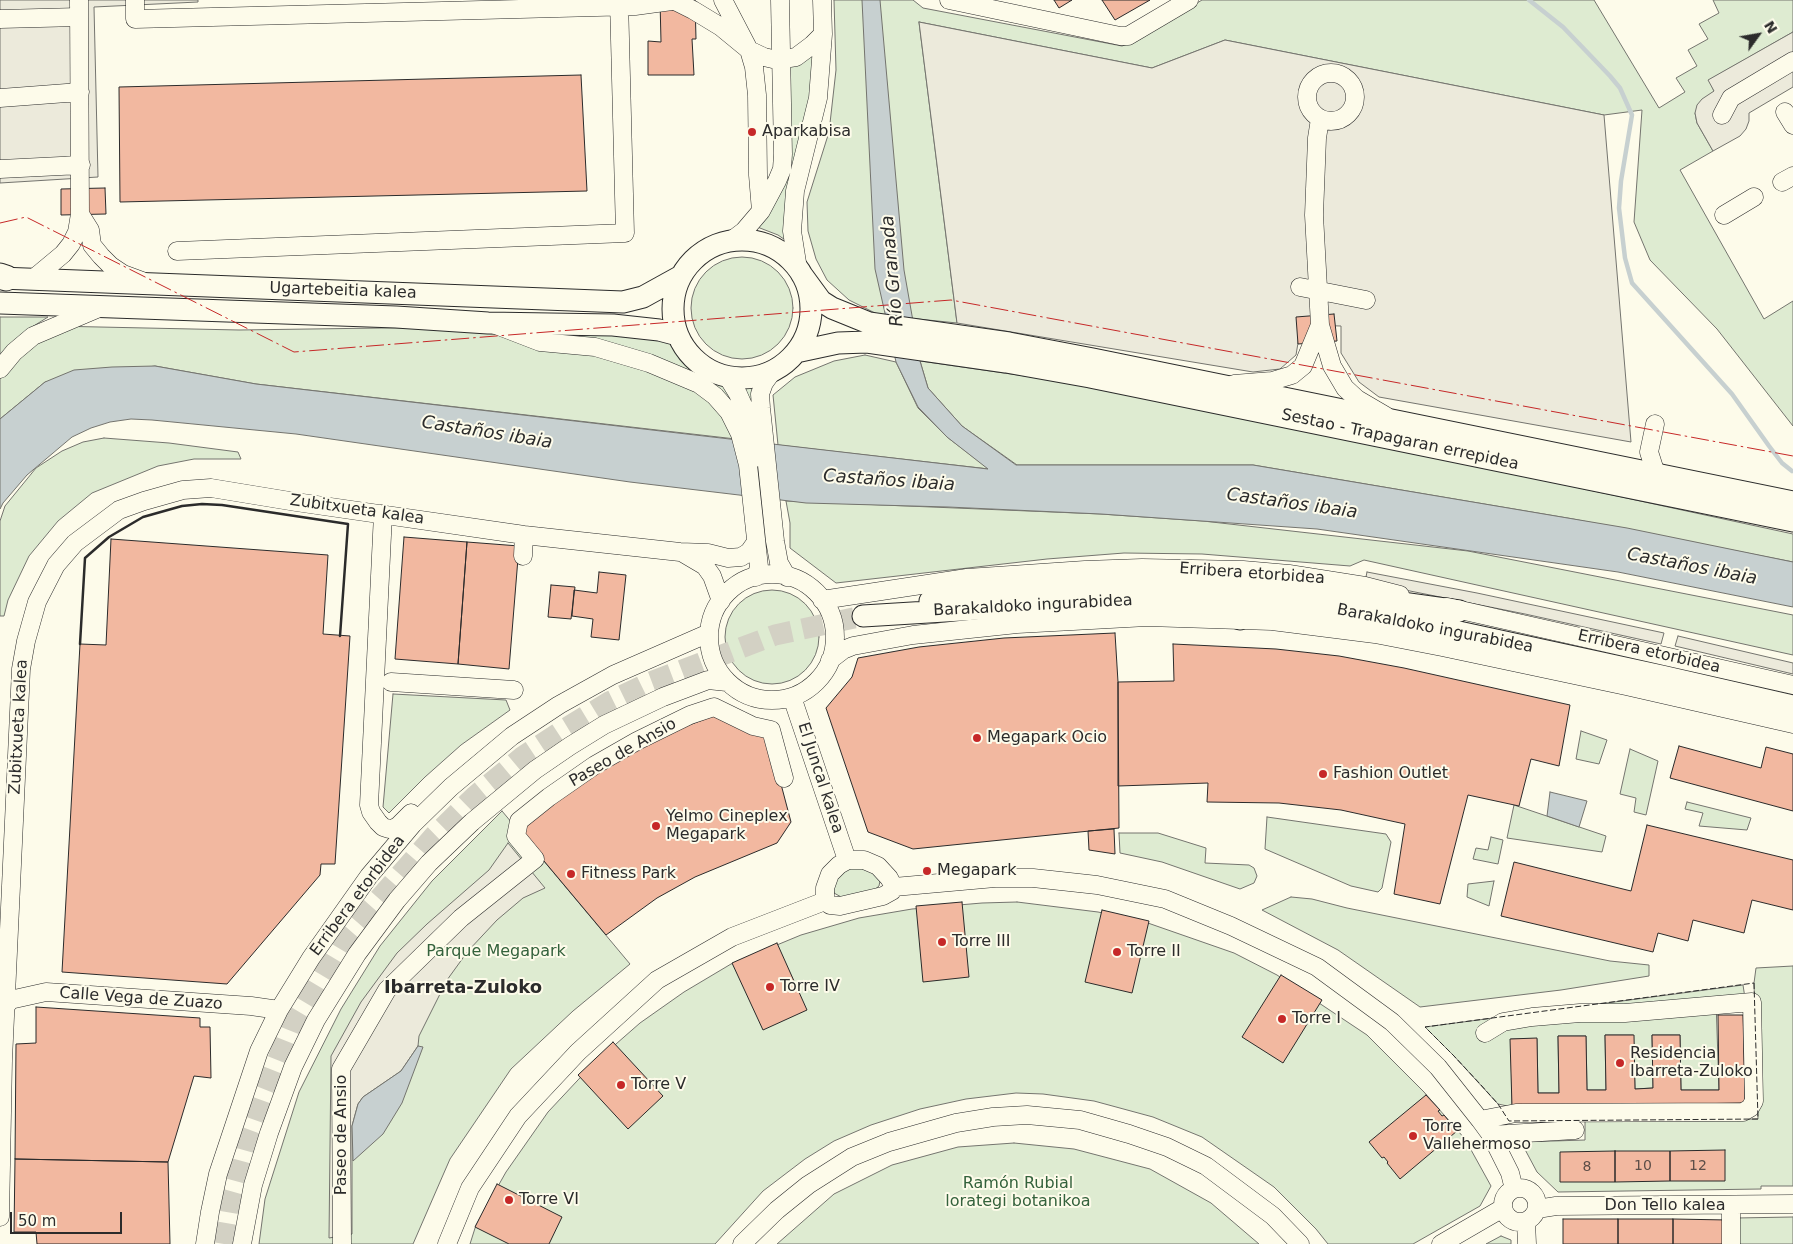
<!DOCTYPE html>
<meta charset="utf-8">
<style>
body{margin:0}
#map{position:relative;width:1793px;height:1244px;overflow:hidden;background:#fdfbea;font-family:"DejaVu Sans",sans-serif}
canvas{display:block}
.north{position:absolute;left:1733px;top:10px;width:50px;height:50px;-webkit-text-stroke:4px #fdfbea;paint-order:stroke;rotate:58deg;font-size:14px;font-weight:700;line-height:20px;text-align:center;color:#2b2b2b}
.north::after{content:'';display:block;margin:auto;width:18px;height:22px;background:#2b2b2b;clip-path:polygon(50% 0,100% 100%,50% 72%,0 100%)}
.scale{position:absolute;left:10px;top:1212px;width:112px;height:22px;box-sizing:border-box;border:2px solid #2b2b2b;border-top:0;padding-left:6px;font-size:15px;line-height:18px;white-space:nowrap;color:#2b2b2b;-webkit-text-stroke:4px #fdfbea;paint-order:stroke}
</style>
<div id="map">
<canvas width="1793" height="1244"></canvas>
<div class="north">N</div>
<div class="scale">50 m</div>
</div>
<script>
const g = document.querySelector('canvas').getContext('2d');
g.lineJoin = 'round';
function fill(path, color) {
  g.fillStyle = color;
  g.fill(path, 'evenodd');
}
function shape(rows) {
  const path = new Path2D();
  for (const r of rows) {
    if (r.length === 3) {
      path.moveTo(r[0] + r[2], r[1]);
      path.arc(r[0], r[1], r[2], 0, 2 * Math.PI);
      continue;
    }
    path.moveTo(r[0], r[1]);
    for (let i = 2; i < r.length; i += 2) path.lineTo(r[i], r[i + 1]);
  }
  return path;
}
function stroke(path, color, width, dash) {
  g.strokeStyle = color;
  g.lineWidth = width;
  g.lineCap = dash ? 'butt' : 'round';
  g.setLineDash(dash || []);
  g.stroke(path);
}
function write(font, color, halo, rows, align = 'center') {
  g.font = font + ' "DejaVu Sans",sans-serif';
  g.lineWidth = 4;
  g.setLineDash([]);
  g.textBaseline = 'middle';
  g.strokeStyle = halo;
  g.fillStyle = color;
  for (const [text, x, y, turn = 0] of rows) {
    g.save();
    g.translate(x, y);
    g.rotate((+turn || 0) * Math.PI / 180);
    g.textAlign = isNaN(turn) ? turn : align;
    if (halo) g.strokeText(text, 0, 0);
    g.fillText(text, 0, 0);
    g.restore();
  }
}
const green = shape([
 [834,0,913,0,923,8,1122,46,1133,42,1202,0,1594,0,1659,108,1685,92,1676,78,1697,66,1688,50,1708,39,1699,24,1719,13,1713,0,1793,0,1793,32,1709,80,1714,91,1695,113,1697,123,1713,151,1680,170,1764,319,1793,301,1793,426,1717,329,1650,260,1634,222,1642,110,1604,115,1225,40,1152,68,919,22,957,323,879,315,849,300,827,280,816,259,808,231,807,202,829,132,836,70,834,0],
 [823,34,794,246,778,235,747,223,777,181,781,60,823,34],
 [742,308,51],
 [0,317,48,317,32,327,20,336,0,360,0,317],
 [596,325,678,335,692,356,701,365,713,372,727,376,752,378,753,441,256,384,155,366,45,382,0,419,0,372,53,326,239,330,596,325],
 [865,355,896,362,918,408,947,437,989,469,778,445,773,395,795,377,834,361,865,355],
 [920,361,1102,387,1321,432,1793,534,1793,562,1573,519,1253,465,1017,465,962,426,928,388,920,361],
 [104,438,169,443,238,452,241,459,194,459,158,466,92,493,58,521,29,556,8,600,4,616,0,616,0,521,5,506,36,468,62,451,83,442,104,438],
 [786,501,1101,514,1203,521,1468,551,1793,615,1793,655,1364,560,1350,566,1202,554,1124,553,1047,559,836,583,790,548,790,523,786,501],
 [772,637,47],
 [393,694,506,700,510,710,461,745,425,777,389,813,383,807,393,694],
 [1581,731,1607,740,1599,764,1576,759,1581,731],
 [1630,749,1658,761,1646,815,1634,812,1636,798,1620,794,1630,749],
 [1687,802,1751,818,1747,830,1699,826,1703,813,1685,809,1687,802],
 [1514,805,1606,836,1602,852,1507,838,1514,805],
 [502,811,630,964,573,1011,511,1069,450,1159,413,1244,259,1244,265,1199,299,1092,341,1009,380,946,432,881,502,811],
 [1267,817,1386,834,1391,842,1382,888,1378,892,1351,886,1265,849,1267,817],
 [1119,833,1158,833,1206,848,1205,863,1249,865,1254,868,1257,876,1254,883,1240,889,1162,862,1120,853,1119,833],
 [1491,837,1503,840,1498,864,1473,859,1476,848,1488,850,1491,837],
 [858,867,874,873,880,881,879,886,873,891,843,898,834,893,833,881,844,870,858,867],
 [1494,881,1489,906,1467,897,1468,884,1494,881],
 [1291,897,1312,899,1347,908,1610,961,1649,965,1649,976,1561,990,1420,1007,1338,950,1262,910,1291,897],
 [1017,902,1098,912,1145,922,1234,953,1277,975,1367,1035,1424,1092,1465,1139,1491,1186,1480,1206,1413,1244,1328,1244,1316,1229,1274,1187,1202,1137,1153,1117,1094,1101,1043,1094,1016,1093,966,1099,920,1109,871,1125,834,1141,805,1159,763,1191,715,1244,470,1244,476,1225,506,1172,548,1112,592,1065,640,1023,684,992,731,964,801,935,859,918,912,909,982,903,1017,902],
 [1793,966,1793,1186,1761,1186,1761,1189,1558,1192,1537,1172,1521,1142,1585,1140,1585,1121,1758,1119,1754,983,1756,968,1793,966],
 [1743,985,1745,998,1716,1001,1719,1090,1681,1090,1680,1035,1652,1035,1653,1088,1635,1089,1633,1035,1605,1035,1606,1090,1587,1090,1586,1036,1558,1036,1559,1093,1538,1093,1537,1039,1511,1039,1512,1107,1498,1104,1454,1056,1425,1027,1743,985],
 [1014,1143,1074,1149,1150,1169,1211,1203,1259,1244,777,1244,834,1194,892,1165,958,1147,1014,1143],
 [1793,1217,1793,1244,1737,1244,1736,1218,1793,1217],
 [1501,1236,1511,1240,1511,1244,1486,1244,1501,1236]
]);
fill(green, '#deebd1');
stroke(green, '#74746e', 1);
const parking = shape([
 [0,0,198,0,198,2,94,7,98,177,0,183,0,0],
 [919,22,1152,68,1225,40,1604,115,1631,442,1379,397,1359,382,1341,353,1341,326,1301,325,1296,355,1280,369,1253,372,957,323,919,22],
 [1793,32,1793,87,1749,113,1749,121,1746,129,1740,136,1713,151,1697,123,1695,113,1697,105,1702,99,1714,91,1708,80,1793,32],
 [1367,572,1477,593,1664,633,1661,644,1525,614,1365,582,1367,572],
 [1678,636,1793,663,1793,674,1675,646,1678,636],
 [508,843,545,888,523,898,497,920,468,951,447,980,419,1036,418,1046,401,1071,363,1097,358,1104,352,1126,352,1234,329,1238,331,1056,361,1002,397,953,427,924,489,870,508,843]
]);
fill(parking, '#eceadb');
stroke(parking, '#74746e', 1);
const water = shape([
 [862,0,880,0,904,270,920,361,928,388,962,426,1016,465,1253,465,1627,528,1793,562,1793,607,1618,572,1317,529,1101,514,948,507,806,503,630,482,296,434,152,420,131,419,110,422,91,428,72,437,27,475,3,503,0,509,0,419,45,382,74,370,112,367,155,366,256,384,988,469,947,437,918,407,896,362,875,269,862,0],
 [1550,792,1587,801,1579,827,1547,816,1550,792],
 [418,1046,423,1047,402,1103,383,1134,353,1161,352,1126,358,1104,363,1097,401,1071,418,1046]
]);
fill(water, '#c7d0d0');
stroke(water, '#74746e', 1);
stroke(shape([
 [1529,0,1563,27,1610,76,1620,88,1632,115,1621,181,1619,208,1625,258,1632,283,1732,394,1769,446,1782,463,1792,471]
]), '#c7d0d0', 4.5);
const building = shape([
 [660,0,695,0,696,39,692,39,694,75,648,75,648,41,661,42,660,0],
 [1054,0,1072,0,1059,8,1054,0],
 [1102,0,1150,0,1115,20,1102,0],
 [581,75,587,191,120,202,119,87,581,75],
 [105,188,106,214,61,215,61,189,105,188],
 [1334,314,1337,341,1298,344,1296,317,1334,314],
 [404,537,467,542,458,664,395,659,404,537],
 [111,539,328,555,323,634,350,636,335,864,321,864,320,875,227,984,62,972,80,644,106,645,111,539],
 [467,542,519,546,509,669,458,664,467,542],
 [599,572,626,575,619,640,591,637,593,619,572,616,574,590,597,593,599,572],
 [551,585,575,587,571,619,548,617,551,585],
 [1115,633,1118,682,1119,828,913,849,868,832,826,708,852,677,858,658,919,647,1004,638,1115,633],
 [1173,644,1276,649,1339,656,1404,668,1570,705,1559,766,1531,759,1519,806,1468,795,1440,904,1394,894,1405,824,1341,810,1279,803,1207,802,1208,783,1118,786,1118,682,1174,681,1173,644],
 [716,715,768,735,791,822,777,843,695,877,657,898,606,935,518,830,609,762,651,739,716,715],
 [1679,746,1761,768,1766,747,1793,754,1793,811,1670,778,1679,746],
 [1647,825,1793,860,1793,910,1752,900,1744,933,1693,920,1688,941,1658,933,1653,952,1501,916,1514,862,1631,891,1647,825],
 [1114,829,1115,854,1089,850,1088,831,1114,829],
 [962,902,969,977,923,982,916,906,962,902],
 [1102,910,1149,921,1132,993,1085,982,1102,910],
 [777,943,807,1010,763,1030,732,963,777,943],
 [1281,975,1322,1000,1283,1063,1242,1037,1281,975],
 [36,1007,200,1018,200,1027,210,1027,211,1078,194,1076,168,1162,15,1159,16,1044,36,1043,36,1007],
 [1718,1015,1743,1015,1745,1103,1512,1107,1510,1039,1537,1038,1538,1093,1559,1093,1558,1036,1586,1036,1587,1090,1606,1090,1605,1035,1634,1035,1635,1089,1653,1088,1652,1035,1680,1035,1681,1090,1719,1090,1718,1015],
 [613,1042,663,1096,628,1129,578,1075,613,1042],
 [1426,1095,1440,1110,1438,1111,1442,1116,1444,1115,1457,1131,1400,1179,1387,1163,1388,1162,1384,1157,1382,1158,1369,1142,1426,1095],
 [1725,1150,1725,1181,1670,1181,1670,1151,1725,1150],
 [1615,1151,1670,1151,1670,1181,1615,1182,1615,1151],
 [1615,1151,1615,1182,1560,1182,1560,1152,1615,1151],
 [15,1159,168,1162,170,1244,37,1244,36,1232,14,1232,15,1159],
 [497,1184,562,1217,549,1244,509,1244,475,1227,497,1184],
 [1563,1219,1618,1219,1618,1244,1563,1244,1563,1219],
 [1618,1219,1673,1219,1673,1244,1618,1244,1618,1219],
 [1673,1219,1728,1220,1728,1244,1673,1244,1673,1219]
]);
fill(building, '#f2b8a0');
stroke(building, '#2b2b2b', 1);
stroke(shape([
 [224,1244,232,1197,248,1139,265,1092,290,1029,343,940,434,836,475,796,522,757,566,728,609,702,648,683,775,635,863,616]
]), '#d3d1c4', 21, [21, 11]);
const minor = shape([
 [79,0,80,214],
 [135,0,135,19,635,6,679,0],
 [723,0,749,50,754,67,757,95,758,175,761,211],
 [949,0,1120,36,1128,36,1189,0],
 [675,1,693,10,721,27,749,50,764,57,777,60,796,57,812,45,823,34],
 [0,19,79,17],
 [1331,97,24],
 [0,98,80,92],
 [1785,112,1793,125],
 [1722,115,1731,98,1793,61],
 [1320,119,1317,138,1314,215,1320,325,1332,366,1345,388,1357,399,1386,416],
 [0,169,81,165],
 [1782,182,1793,176],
 [1724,215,1754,197],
 [732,240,744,231,761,211,777,181,782,169,783,154,780,0],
 [177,251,625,233,619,0],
 [798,269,792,231,795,191,818,98,823,34,822,0],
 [33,279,63,254,71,244,77,232,80,214,90,230,92,245,101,256,111,266,123,274,142,281],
 [1300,287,1366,300],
 [496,325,540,342,595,347,649,363,699,384,715,396,729,412,740,434,748,465],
 [0,369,14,352,33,336,99,308],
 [772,372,764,383,760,394,761,408,775,541,779,563,787,577],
 [727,376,738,394,750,421,755,453,748,465,759,567,756,577],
 [1234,384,1272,381,1292,375,1303,366,1320,325],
 [1655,424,1649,452,1656,474],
 [383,514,369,805,371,812,378,822,383,827,389,829,394,828,398,826,411,813],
 [683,553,705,566,712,576,721,601],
 [523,556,524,535],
 [772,637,63],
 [822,600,967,578,1085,570,1142,568,1243,570,1289,574,1365,586,1400,595],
 [1447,607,1793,685],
 [830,660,843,650,853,646,913,635,1017,624,1147,617,1272,621,1375,634,1442,647,1626,686,1793,724],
 [391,682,514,690],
 [792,697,847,860],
 [894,887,889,878,878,866,864,860,848,860,839,865,830,874,825,888,825,901,830,905,840,906,883,896,892,891,894,887,995,878,1033,878,1097,885,1165,899,1231,926,1317,967,1392,1022,1438,1067,1480,1120,1491,1135,1510,1173,1514,1189],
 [6,1006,10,1000,46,992,251,1006,279,1010],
 [1480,1120,1516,1113,1743,1112,1750,1108,1754,1101,1752,1002,1625,1013,1580,1013,1532,1017,1503,1022,1485,1033],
 [1491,1135,1575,1130],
 [1520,1205,17],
 [1537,1209,1556,1206,1793,1204],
 [0,1217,3,1060,21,669,26,641,37,602,56,565,75,543,119,510,144,501,183,490,211,488,296,502,524,535,680,552,708,553,728,558,741,557,749,552,756,542],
 [1526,1222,1527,1244],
 [205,1244,210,1212,218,1174,259,1051,279,1010,311,958,369,876,413,824,451,787,512,736,559,705,613,675,709,633],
 [242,1244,253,1185,269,1133,293,1067,316,1020,357,954,397,900,429,863,472,822,535,770,570,746,604,725,663,697,708,680,727,682],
 [342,1244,341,1069,387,990,461,918,535,859,516,836,519,821,549,797,595,765,637,741,690,715,714,707,753,726,771,730,784,778],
 [447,1244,470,1188,518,1116,578,1052,657,980,732,937,825,901],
 [742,1244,777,1210,808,1185,852,1157,889,1142,956,1123,993,1117,1027,1115,1080,1120,1129,1134,1167,1147,1206,1166,1273,1216,1300,1244],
 [1441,1244,1503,1208],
 [1731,1244,1731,1205]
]);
const major = shape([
 [742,309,69],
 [802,275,821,301,832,308,869,323,1009,343,1093,359,1793,502],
 [0,278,623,302,643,297,681,276],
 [0,303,396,317,488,323,613,325,659,330,678,335],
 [796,352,838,343,867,342,1006,362,1090,377,1793,521],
 [930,601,973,592,1038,587,1182,582,1288,587,1459,611],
 [1205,606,1240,619],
 [863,616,1141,599,1229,601,1295,605,1366,614,1431,626,1662,676,1793,706]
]);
const highway = shape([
 [0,276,6,278]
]);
stroke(minor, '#2b2b2b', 19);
stroke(major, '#2b2b2b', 23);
stroke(highway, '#2b2b2b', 27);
stroke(minor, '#fdfbea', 18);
stroke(major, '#fdfbea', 21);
stroke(highway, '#fdfbea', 25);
stroke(shape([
 [1754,983,1758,1119,1509,1121,1498,1104,1481,1085,1454,1056,1425,1027,1754,983]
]), '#2b2b2b', 1, [6, 2.5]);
stroke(shape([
 [80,644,85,558,109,537,143,517,182,506,202,504,222,505,348,524,340,636]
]), '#2b2b2b', 2.5);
stroke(shape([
 [0,223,26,217,294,352,951,300,1793,456]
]), '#c62828', 1, [18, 4, 2.5, 4]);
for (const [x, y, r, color] of [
 [752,132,5,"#c62828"],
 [977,738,5,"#c62828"],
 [1323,774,5,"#c62828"],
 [656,826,5,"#c62828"],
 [927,871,5,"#c62828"],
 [571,874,5,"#c62828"],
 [942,942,5,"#c62828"],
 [1117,952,5,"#c62828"],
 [770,987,5,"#c62828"],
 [1282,1019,5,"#c62828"],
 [1620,1063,5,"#c62828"],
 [621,1085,5,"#c62828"],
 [1413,1136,5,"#c62828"],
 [509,1200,5,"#c62828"]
]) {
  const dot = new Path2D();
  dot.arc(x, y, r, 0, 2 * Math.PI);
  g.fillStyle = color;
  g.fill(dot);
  stroke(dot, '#fdfbea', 2);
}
write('14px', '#5d4e48', null, [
 ["10",1643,1166],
 ["12",1698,1166],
 ["8",1587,1167]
]);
write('16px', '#2b2b2b', '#fdfbea', [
 ["Aparkabisa",762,132],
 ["Megapark Ocio",987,738],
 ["Fashion Outlet",1333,774],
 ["Yelmo Cineplex",666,817],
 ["Megapark",666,835],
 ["Megapark",937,871],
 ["Fitness Park",581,874],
 ["Torre III",952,942],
 ["Torre II",1127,952],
 ["Torre IV",780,987],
 ["Torre I",1292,1019],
 ["Residencia",1630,1054],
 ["Ibarreta-Zuloko",1630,1072],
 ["Torre V",631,1085],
 ["Torre",1423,1127],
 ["Vallehermoso",1423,1145],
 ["Torre VI",519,1200]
], 'left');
write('16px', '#2b2b2b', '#fdfbea', [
 ["Ugartebeitia kalea",343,291,2],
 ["Sestao - Trapagaran errepidea",1400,440,12],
 ["Zubitxueta kalea",357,510,8],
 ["Erribera etorbidea",1252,574,4],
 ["Barakaldoko ingurabidea",1033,606,-3],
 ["Barakaldoko ingurabidea",1435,629,11],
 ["Erribera etorbidea",1649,652,13],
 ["Zubitxueta kalea",19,727,-87],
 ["Paseo de Ansio",623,753,-30],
 ["El Juncal kalea",820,778,72],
 ["Erribera etorbidea",358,896,-53],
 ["Calle Vega de Zuazo",141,999,4],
 ["Paseo de Ansio",342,1135,-90],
 ["Don Tello kalea",1665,1206]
]);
write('16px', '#34623c', '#fdfbea', [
 ["Parque Megapark",496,952],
 ["Ramón Rubial",1018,1184],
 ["lorategi botanikoa",1018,1202]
]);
write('italic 18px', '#2b2b2b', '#fdfbea', [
 ["Río Granada",893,271,-95],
 ["Castaños ibaia",487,433,9],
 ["Castaños ibaia",889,481,4],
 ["Castaños ibaia",1292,504,8],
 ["Castaños ibaia",1692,567,11]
]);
write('bold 18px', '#2b2b2b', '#fdfbea', [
 ["Ibarreta-Zuloko",463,988]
]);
</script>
